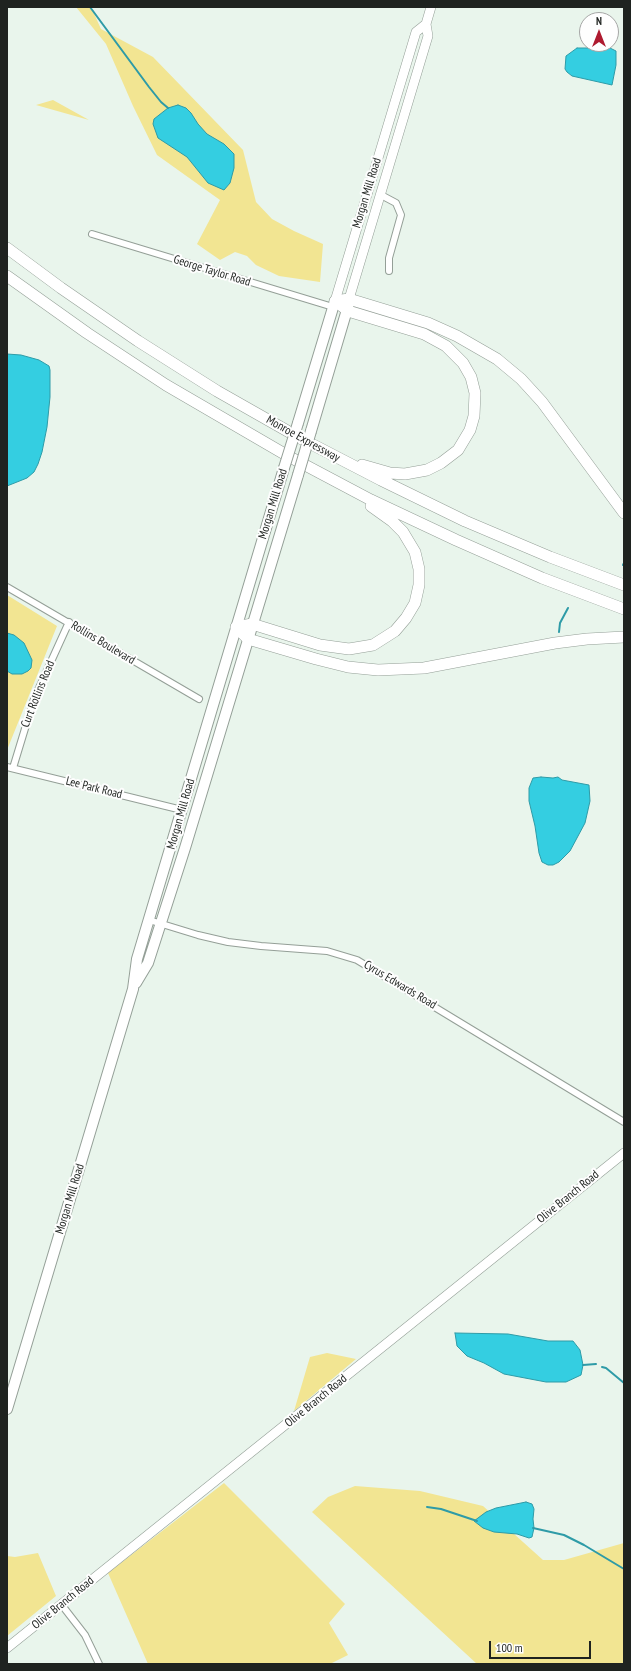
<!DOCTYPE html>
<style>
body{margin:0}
#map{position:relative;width:631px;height:1671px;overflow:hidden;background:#e9f5ec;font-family:"PT Sans Narrow",sans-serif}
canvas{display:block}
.frame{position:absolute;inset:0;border:8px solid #1f2320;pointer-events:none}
.north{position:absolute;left:579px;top:12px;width:40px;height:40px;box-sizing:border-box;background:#fefefe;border:1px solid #a5a6a5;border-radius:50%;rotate:0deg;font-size:11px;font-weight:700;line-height:16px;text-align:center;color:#1f2320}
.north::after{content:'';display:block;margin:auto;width:14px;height:18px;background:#ae1a2f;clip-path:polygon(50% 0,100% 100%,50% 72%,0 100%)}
.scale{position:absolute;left:489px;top:1641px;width:102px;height:18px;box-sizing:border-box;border:2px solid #1f2320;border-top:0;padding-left:5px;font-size:12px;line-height:14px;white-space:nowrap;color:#1f2320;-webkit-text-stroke:3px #fefefe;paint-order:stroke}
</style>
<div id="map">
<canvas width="631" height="1671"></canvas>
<div class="frame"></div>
<div class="north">N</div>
<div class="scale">100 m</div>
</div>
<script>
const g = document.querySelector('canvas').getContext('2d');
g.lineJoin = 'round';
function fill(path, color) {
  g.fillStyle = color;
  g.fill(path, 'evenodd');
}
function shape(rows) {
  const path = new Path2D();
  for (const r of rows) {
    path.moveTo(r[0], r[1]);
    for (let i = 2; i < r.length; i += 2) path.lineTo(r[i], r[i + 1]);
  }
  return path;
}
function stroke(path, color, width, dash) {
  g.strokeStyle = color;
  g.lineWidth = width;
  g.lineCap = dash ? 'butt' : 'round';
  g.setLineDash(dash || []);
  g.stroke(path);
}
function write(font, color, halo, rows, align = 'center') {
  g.font = font + ' "PT Sans Narrow",sans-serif';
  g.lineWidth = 4;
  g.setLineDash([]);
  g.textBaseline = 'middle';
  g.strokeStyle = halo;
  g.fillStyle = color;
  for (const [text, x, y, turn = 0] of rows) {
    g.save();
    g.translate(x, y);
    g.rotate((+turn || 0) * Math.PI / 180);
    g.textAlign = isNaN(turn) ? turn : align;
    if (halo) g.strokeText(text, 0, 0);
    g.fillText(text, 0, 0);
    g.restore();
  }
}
fill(shape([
 [76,7,91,7,101,29,153,57,243,150,256,202,272,219,294,231,323,244,320,282,279,276,256,265,247,256,235,252,220,260,197,244,220,200,157,155,133,106,106,44],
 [53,100,89,120,36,105],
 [7,595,57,626,7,750],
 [327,1353,356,1359,294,1411,310,1357],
 [224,1483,345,1604,329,1623,348,1655,330,1664,148,1664,108,1573],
 [355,1486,420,1491,483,1506,543,1560,564,1560,624,1543,624,1664,477,1664,312,1512,328,1497],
 [38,1553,56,1596,7,1636,7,1556,15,1557]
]), '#f2e592');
const water = shape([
 [577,48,610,48,616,51,616,65,612,85,572,76,567,72,565,69,566,56,577,48],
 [178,105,186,108,191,113,198,124,207,134,224,144,234,154,234,168,230,183,224,190,208,183,187,157,158,138,153,124,154,119,168,108,178,105],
 [7,354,21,355,39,360,49,366,50,370,50,397,47,427,42,452,38,464,34,472,27,478,7,486,7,354],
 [7,633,14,635,24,643,32,660,31,668,28,671,22,674,12,674,7,671,7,633],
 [541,777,553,778,558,777,562,780,589,785,590,801,585,823,570,851,559,862,553,865,548,865,542,862,539,853,535,826,529,801,529,788,533,778,541,777],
 [455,1333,508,1334,548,1341,573,1341,580,1350,583,1365,581,1375,566,1382,546,1382,504,1374,484,1363,467,1356,457,1346,455,1333],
 [526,1502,532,1504,534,1509,533,1519,534,1528,532,1537,529,1538,517,1534,494,1532,483,1528,474,1521,486,1512,496,1508,526,1502]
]);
fill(water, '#34cee1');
stroke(water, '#2e9ba7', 1);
stroke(shape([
 [90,7,149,87,161,102,168,108],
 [623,565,624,563],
 [559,632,560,623,568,608],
 [583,1365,596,1364],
 [602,1367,606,1368,624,1383],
 [427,1507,441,1509,477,1521],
 [533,1528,564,1535,584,1545,624,1569]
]), '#2e9ba7', 2);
const street = shape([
 [381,195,396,203,401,215,389,258,389,271],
 [92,234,333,307],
 [7,587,199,699],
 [7,767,182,810],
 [13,768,34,699,69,622],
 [149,920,198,935,228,942,261,946,327,951,357,960,624,1122],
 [61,1604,85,1635,99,1664]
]);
const secondary = shape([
 [349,299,428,36,426,24,431,7],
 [335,301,416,32,426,24],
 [7,1648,624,1153]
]);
const primary = shape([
 [298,423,335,301],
 [311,431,349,303],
 [136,983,148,963,185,848,298,475],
 [7,1409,133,989,137,959,284,468]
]);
const highway = shape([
 [7,248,61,288,138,341,217,391,298,437,381,480,465,521,550,557,624,585],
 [7,276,87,333,166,385,288,456,371,500,456,540,542,578,624,609],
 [335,301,348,311,424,334,446,346,463,363,471,377,475,393,474,416,470,430,458,450,441,463,427,470,405,474,390,473,362,465],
 [335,301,349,299,428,323,457,336,497,359,521,379,542,402,624,513],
 [236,627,248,639,316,659,348,667,378,670,424,668,555,643,587,639,624,637],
 [236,627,252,624,320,645,349,649,373,645,395,631,406,618,415,603,419,585,419,569,415,552,403,532,392,521,371,506]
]);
stroke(street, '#949f97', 8);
stroke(secondary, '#949f97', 10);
stroke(primary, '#949f97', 12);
stroke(highway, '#949f97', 12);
stroke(street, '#fff', 6);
stroke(secondary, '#fff', 9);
stroke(primary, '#fff', 10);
stroke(highway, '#fff', 11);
const primaryBridge = shape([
 [284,468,298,423],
 [298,475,311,431]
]);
stroke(primaryBridge, '#949f97', 12, []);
stroke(primaryBridge, '#fff', 10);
write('12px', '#1f2320', '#fefefe', [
 ["Morgan Mill Road",367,193,-73],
 ["George Taylor Road",212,271,17],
 ["Monroe Expressway",303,439,29],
 ["Morgan Mill Road",273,504,-73],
 ["Rollins Boulevard",103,643,31],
 ["Curt Rollins Road",38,694,-68],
 ["Lee Park Road",94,788,14],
 ["Morgan Mill Road",181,814,-74],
 ["Cyrus Edwards Road",400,985,31],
 ["Olive Branch Road",568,1197,-39],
 ["Morgan Mill Road",70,1199,-73],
 ["Olive Branch Road",316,1401,-39],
 ["Olive Branch Road",63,1603,-39]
]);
</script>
